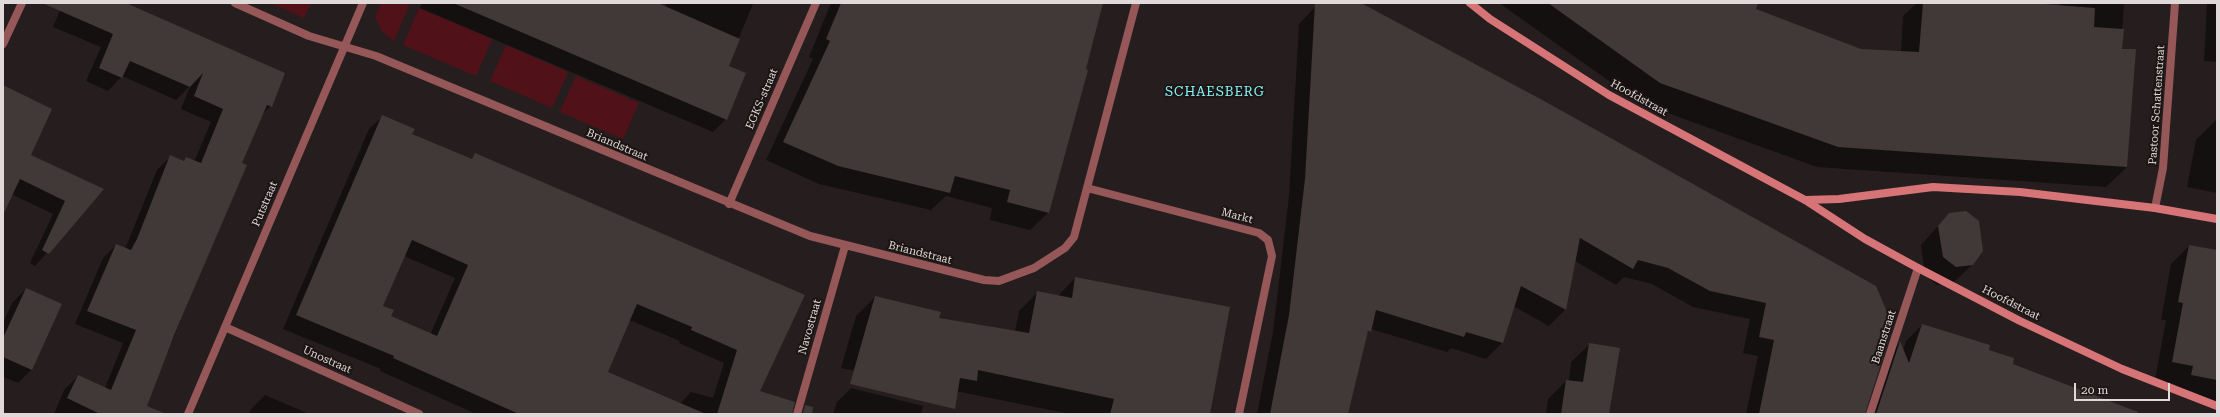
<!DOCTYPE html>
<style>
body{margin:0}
#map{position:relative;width:2220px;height:417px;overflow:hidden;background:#261e1e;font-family:"Roboto Serif",serif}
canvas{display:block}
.frame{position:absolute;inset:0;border:4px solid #dfdad9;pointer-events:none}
.scale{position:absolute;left:2074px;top:383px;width:96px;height:18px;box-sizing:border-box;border:2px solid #dfdad9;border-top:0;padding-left:5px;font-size:12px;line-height:14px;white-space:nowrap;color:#dfdad9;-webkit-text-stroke:3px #1c1514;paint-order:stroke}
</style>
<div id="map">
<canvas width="2220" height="417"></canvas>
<div class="frame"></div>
<div class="scale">20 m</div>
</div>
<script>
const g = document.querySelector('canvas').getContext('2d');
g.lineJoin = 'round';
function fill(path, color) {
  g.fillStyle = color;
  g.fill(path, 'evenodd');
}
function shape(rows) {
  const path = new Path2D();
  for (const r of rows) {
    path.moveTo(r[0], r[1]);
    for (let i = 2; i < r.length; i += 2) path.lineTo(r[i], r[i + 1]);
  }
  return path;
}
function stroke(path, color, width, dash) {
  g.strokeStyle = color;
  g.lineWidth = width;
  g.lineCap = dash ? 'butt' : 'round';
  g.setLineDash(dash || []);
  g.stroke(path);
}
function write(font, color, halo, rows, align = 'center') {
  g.font = font + ' "Roboto Serif",serif';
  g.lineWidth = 4;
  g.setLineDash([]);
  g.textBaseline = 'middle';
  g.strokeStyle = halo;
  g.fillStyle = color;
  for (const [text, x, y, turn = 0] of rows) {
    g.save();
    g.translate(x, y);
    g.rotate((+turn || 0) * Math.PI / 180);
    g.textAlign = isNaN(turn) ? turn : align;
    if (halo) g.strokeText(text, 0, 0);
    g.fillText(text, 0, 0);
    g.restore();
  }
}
fill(shape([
 [270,3,311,3,304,18],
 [381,3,410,3,394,41,382,31,375,17],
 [419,8,492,39,476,76,403,45],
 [506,45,568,72,552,108,490,81],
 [576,76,639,103,623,139,560,112]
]), '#501118');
fill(shape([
 [63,3,124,3,271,106,261,115,240,163,245,165,142,414,54,414,64,390,78,376,105,388,123,343,75,324,103,258,116,245,125,249,157,170,171,156,183,161,186,158,194,162,211,122,181,109,190,86,176,100,122,76,108,91,86,81,101,47,53,27],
 [422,3,642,3,664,12,667,3,753,4,727,66,726,119,713,132,420,8],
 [831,3,1102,3,1048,213,1030,230,990,220,992,208,946,196,931,210,819,184,766,160,813,59,809,57],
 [1323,3,1359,3,1875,287,1864,414,1746,414,1758,356,1743,353,1750,319,1693,307,1652,284,1624,277,1616,285,1575,261,1565,310,1549,326,1513,306,1502,343,1486,359,1451,348,1447,352,1371,329,1365,336,1347,414,1257,414,1273,332,1289,196,1299,24,1315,7],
 [1499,3,1757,3,1754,9,1861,50,1901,52,1903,16,1917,3,2019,3,2060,6,2061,3,2124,3,2121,50,2127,167,2106,187,1817,167,1640,103],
 [2207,3,2217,3,2217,62,2204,61],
 [3,93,29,156,102,190,35,266,30,263,53,214,11,194,3,213],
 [383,116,411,135,470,160,475,155,804,296,758,392,766,414,476,414,380,371,381,369,283,329,369,129],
 [404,256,455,278,430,335,390,317,382,307],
 [629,320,680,341,679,343,724,363,713,398,691,392,680,404,606,372],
 [2217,119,2217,193,2187,187,2196,140],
 [1949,214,1973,264,1954,282,1937,285,1925,275,1921,245],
 [2189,246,2217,251,2217,402,2173,392,2175,384,2155,380,2166,320,2161,320,2171,264],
 [1075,278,1208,414,1070,414,841,368,856,316,875,297,938,319,1015,332,1019,311,1038,292,1058,296],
 [26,289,31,370,18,383,3,377,3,323,12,303],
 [1922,325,1988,351,2012,365,2139,414,1866,414,1884,359,1899,343,1903,351,1906,341],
 [1590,344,1608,414,1546,414,1548,399,1566,381,1569,381,1571,362],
 [851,388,923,406,921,414,833,414,837,402],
 [265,395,309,414,249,414,251,409]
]), '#0007');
fill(shape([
 [42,3,126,3,285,73,272,107,267,105,242,163,247,165,175,333,147,406,166,414,100,414,67,398,78,375,111,390,136,330,87,311,116,244,131,250,137,239,170,155,184,161,186,157,201,163,223,109,194,96,203,73,190,87,130,61,122,78,99,68,113,34],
 [453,3,658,3,740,39,729,66,746,73,727,120],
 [841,3,1103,3,1086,69,1088,70,1049,213,1007,202,1010,190,955,176,950,193,838,166,783,142,830,41,826,39],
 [1315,3,1361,3,1546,102,1876,286,1893,326,1865,414,1759,414,1774,340,1759,337,1766,303,1710,291,1668,268,1638,260,1633,269,1580,238,1566,310,1521,286,1503,343,1466,332,1464,337,1376,310,1371,332,1368,331,1348,414,1270,414,1289,315,1305,179],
 [1548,3,1758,3,1756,9,1861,49,1919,52,1923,3,2032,3,2095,8,2094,27,2124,29,2122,49,2136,49,2127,167,1838,147,1660,83],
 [3,85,52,109,31,155,104,189,49,254,42,250,65,201,20,179,3,215],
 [382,115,415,129,412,134,472,159,475,153,805,295,760,391,795,402,792,414,717,414,737,350,691,330,692,327,637,304,608,372,706,414,519,414,393,358,394,356,296,315],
 [412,240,468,265,437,336,391,316,394,310,383,306],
 [1966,211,1979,221,1983,251,1973,265,1956,267,1943,257,1938,226,1949,213],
 [2189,245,2217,250,2217,380,2191,375,2193,366,2172,362,2183,303,2178,302],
 [1075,277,1230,307,1210,414,1110,414,1114,399,978,370,977,381,960,378,955,409,850,384,875,296,941,312,939,318,1029,333,1037,291,1072,298],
 [26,288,62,304,32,370,3,357,3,338],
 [1922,324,1990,345,1989,350,2014,358,2013,364,2138,412,2138,414,1876,414,1900,341,1909,363],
 [1589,343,1620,348,1609,414,1561,414,1566,380,1583,382],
 [805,405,813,407,812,414,803,414]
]), '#413838');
stroke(shape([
 [235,3,309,36,376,56,810,236,984,280,999,281,1034,268,1065,248,1074,237,1136,3],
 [3,44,22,3],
 [1087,188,1259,233,1268,240,1272,256,1239,414],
 [729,204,816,3],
 [2155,208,2163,168,2175,3],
 [225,327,419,414],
 [188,414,363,3],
 [797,414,845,246],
 [1870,414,1918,268]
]), '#955758', 8);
stroke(shape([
 [1470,3,1490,19,1609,95,1805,200,1865,239,1918,268,2020,321,2122,369,2217,406],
 [1805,200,1839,199,1933,187,2020,192,2155,208,2217,219]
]), '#d77477', 8);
write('11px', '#dfdad9', '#1c1514', [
 ["Hoofdstraat",1639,98,29],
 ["EGKS-straat",762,99,-67],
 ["Pastoor Schattenstraat",2157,105,-86],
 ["Briandstraat",617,145,23],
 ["Putstraat",265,204,-67],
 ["Markt",1237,216,15],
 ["Briandstraat",920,253,14],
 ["Hoofdstraat",2011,303,27],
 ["Navostraat",810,327,-74],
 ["Baanstraat",1884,337,-72],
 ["Unostraat",327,360,24]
]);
g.letterSpacing = '1px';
write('13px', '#87f3f8', '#1c1514', [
 ["SCHAESBERG",1215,92]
]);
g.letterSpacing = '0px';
</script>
